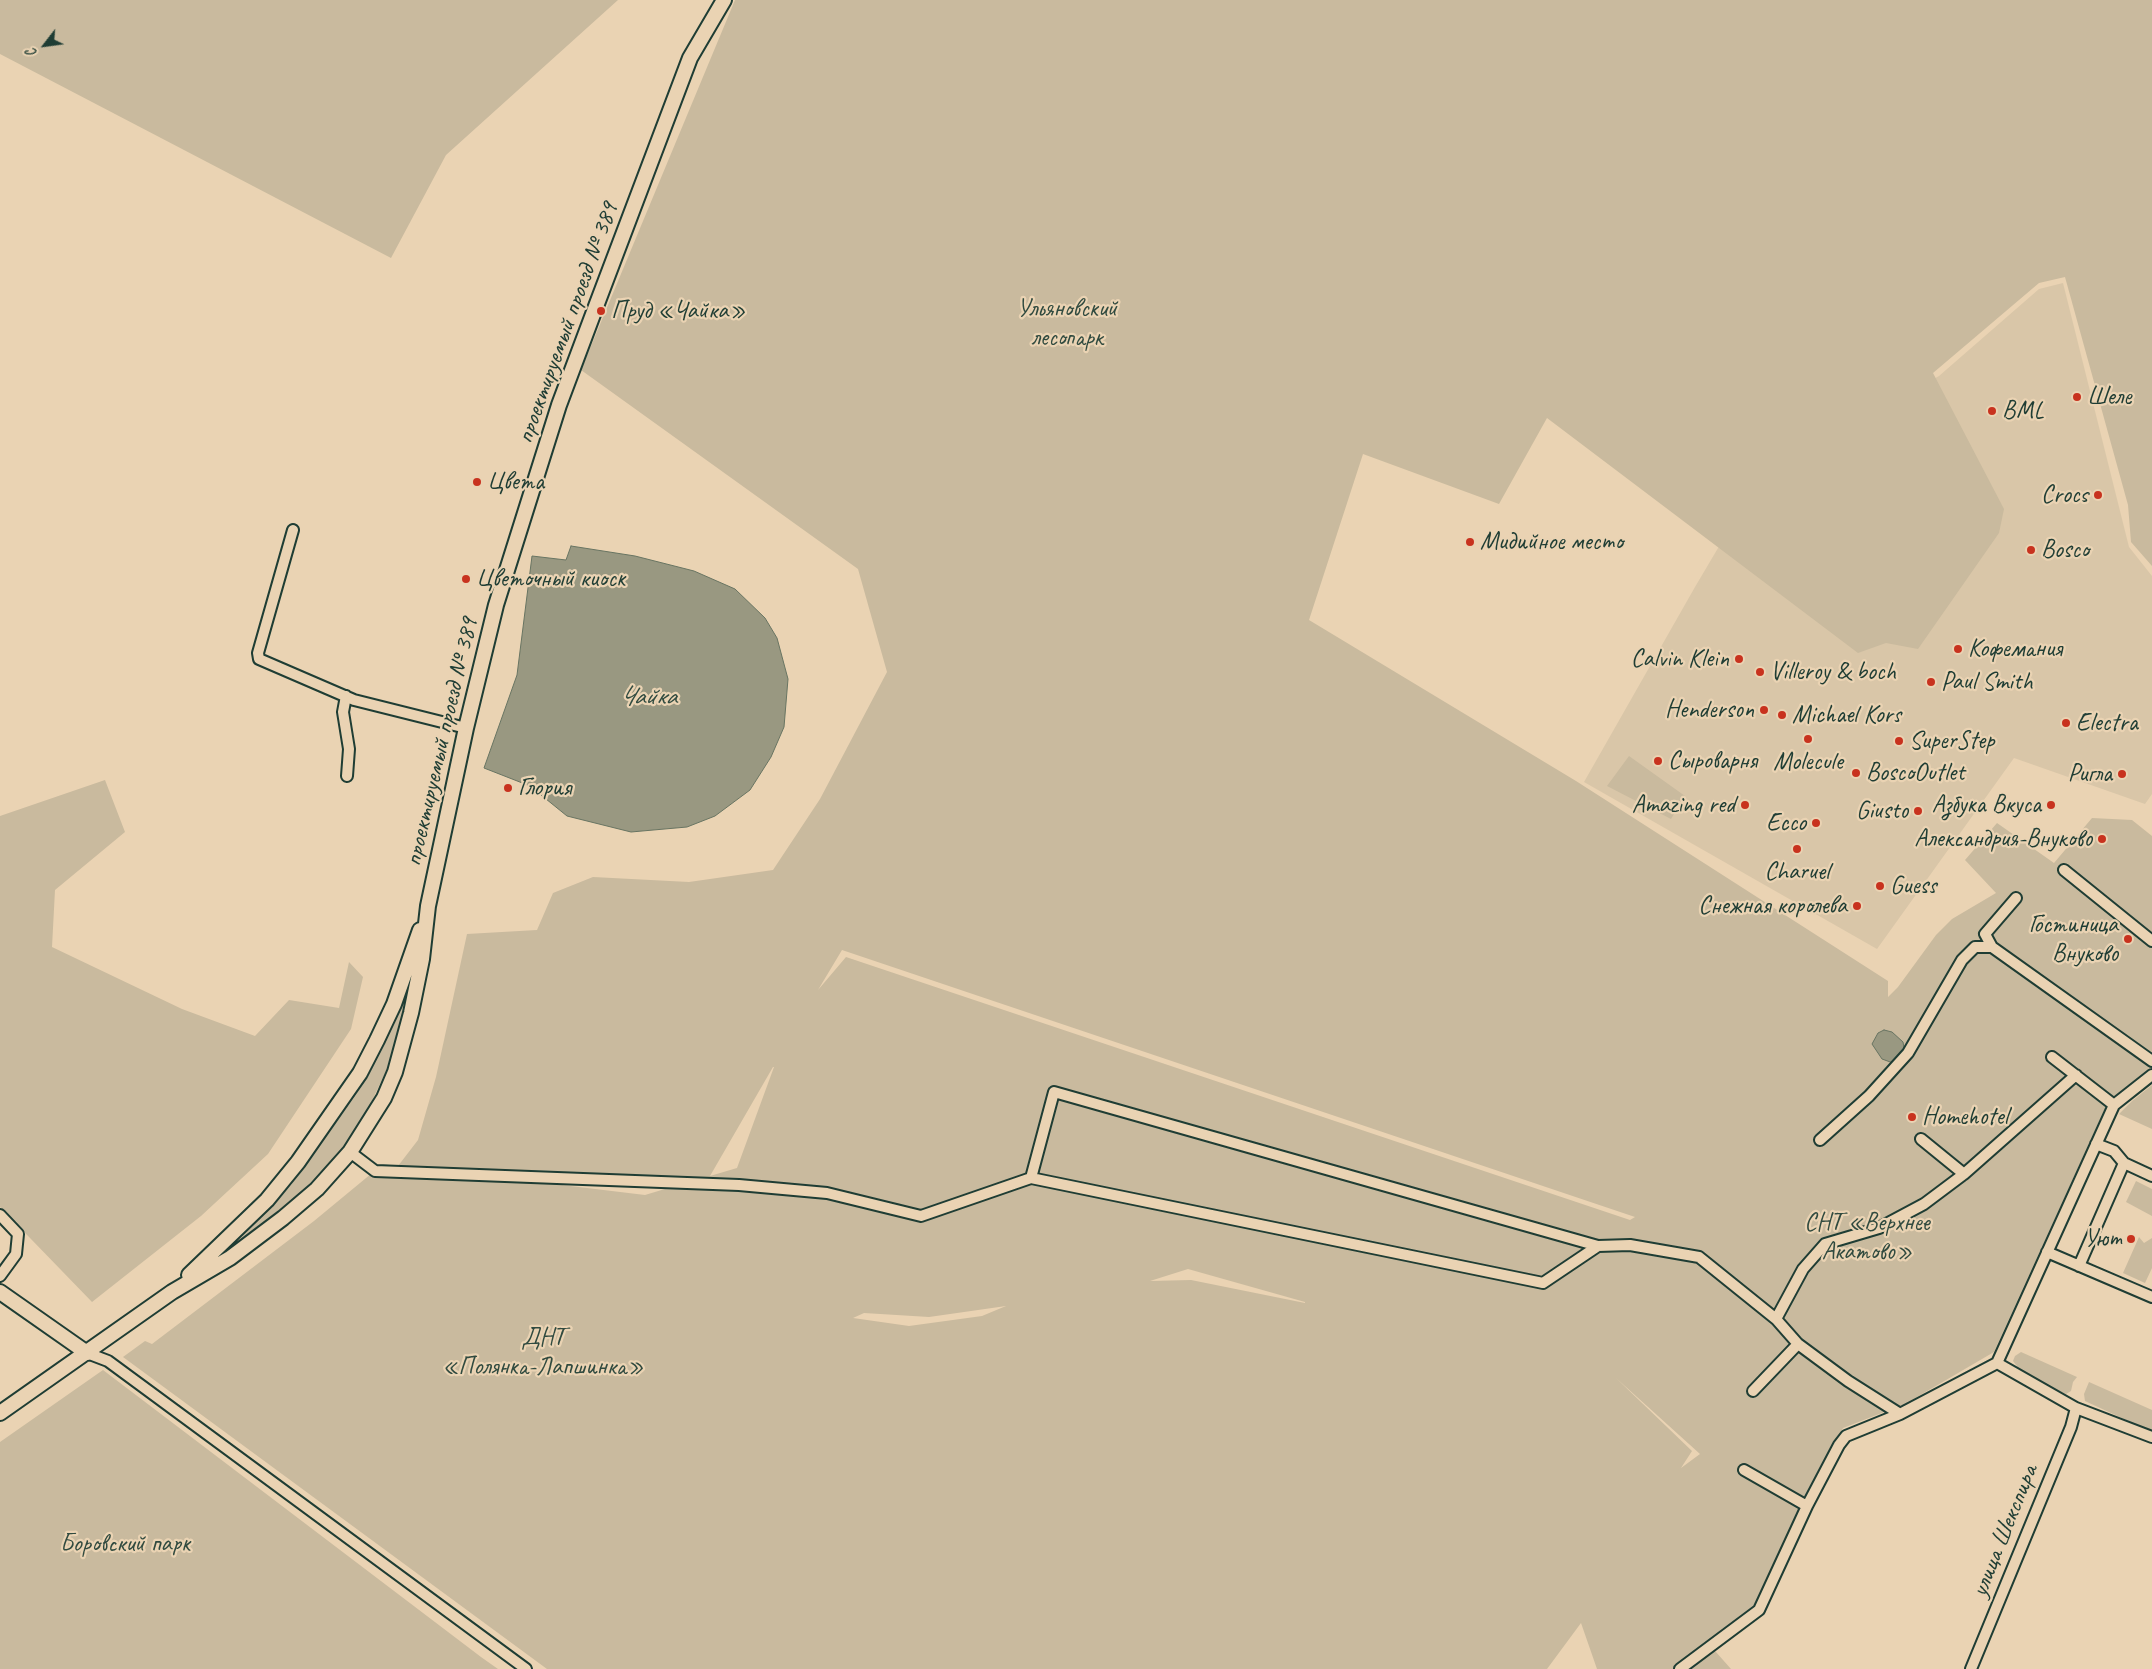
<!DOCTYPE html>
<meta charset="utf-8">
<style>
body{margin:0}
#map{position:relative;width:2152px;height:1669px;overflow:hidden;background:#ead3b3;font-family:Caveat,sans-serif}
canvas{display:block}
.north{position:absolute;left:20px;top:20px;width:50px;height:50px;-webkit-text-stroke:4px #ead3b3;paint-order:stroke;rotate:240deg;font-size:14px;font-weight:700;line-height:20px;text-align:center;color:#1f3d34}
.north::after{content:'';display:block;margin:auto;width:18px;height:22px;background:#1f3d34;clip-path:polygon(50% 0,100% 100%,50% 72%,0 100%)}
</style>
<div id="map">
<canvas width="2152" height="1669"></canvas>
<div class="north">С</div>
</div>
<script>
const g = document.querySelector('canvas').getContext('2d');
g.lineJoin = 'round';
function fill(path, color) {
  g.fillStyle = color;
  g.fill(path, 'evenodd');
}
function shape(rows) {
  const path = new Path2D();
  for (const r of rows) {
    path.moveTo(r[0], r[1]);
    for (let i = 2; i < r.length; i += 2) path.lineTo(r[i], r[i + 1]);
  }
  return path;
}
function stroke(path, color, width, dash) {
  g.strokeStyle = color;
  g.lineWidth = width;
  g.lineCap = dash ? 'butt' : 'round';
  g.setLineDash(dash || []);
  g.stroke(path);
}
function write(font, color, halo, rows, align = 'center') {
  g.font = font + ' Caveat,sans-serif';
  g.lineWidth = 4.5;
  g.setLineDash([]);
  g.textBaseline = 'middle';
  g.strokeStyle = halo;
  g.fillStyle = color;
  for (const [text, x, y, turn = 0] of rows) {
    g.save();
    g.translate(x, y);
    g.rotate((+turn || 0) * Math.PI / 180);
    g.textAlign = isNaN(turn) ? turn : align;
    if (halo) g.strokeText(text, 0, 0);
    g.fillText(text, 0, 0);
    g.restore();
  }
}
fill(shape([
 [2063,283,2129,547,2152,576,2152,794,2145,804,2014,758,1877,949,1584,782,1695,587,1760,477,1939,376,2039,289]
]), '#d9c6a8');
fill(shape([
 [0,0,618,0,446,155,391,258,0,54],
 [735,0,2152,0,2152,566,2131,542,2128,505,2065,277,2039,283,1933,373,2004,509,1999,533,1918,649,1886,643,1858,653,1547,418,1499,504,1363,454,1309,620,1576,781,1888,981,1888,997,1898,987,1936,935,1952,919,1996,893,1965,860,1997,823,2054,863,2092,818,2132,820,2152,836,2152,1067,2106,1106,1994,1352,1905,1404,1843,1428,1757,1605,1708,1643,1731,1669,1597,1669,1581,1623,1547,1669,547,1669,123,1357,145,1341,152,1344,314,1221,383,1164,398,1166,418,1140,436,1077,467,934,537,930,553,893,593,877,689,882,773,870,820,799,887,672,858,569,581,370],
 [842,950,1635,1217,1630,1220,846,957,818,990],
 [774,1067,737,1168,710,1176,773,1067],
 [504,1178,698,1179,645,1195],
 [1188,1269,1305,1302,1305,1303,1191,1280,1150,1281],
 [1006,1306,982,1316,909,1326,853,1318,864,1313,929,1317],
 [1616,1378,1700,1454,1681,1468,1692,1451],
 [1629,756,1685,796,1671,819,1607,786],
 [105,780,125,832,55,890,52,947,182,1009,255,1036,289,1000,339,1008,349,962,363,977,351,1029,268,1154,201,1216,92,1302,0,1207,0,816],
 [411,984,387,1069,369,1107,349,1140,332,1162,299,1194,234,1245,291,1185,356,1095,393,1027],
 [2152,1085,2152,1129,2119,1114,2132,1101],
 [2136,1181,2152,1189,2152,1216,2126,1202],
 [2139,1237,2144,1243,2152,1238,2152,1268,2145,1283,2123,1273],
 [2021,1352,2077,1377,2073,1382,2071,1391,2066,1394,2023,1374,2013,1361,2015,1356],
 [103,1370,481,1657,498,1669,0,1669,0,1442],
 [2089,1382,2152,1410,2152,1432,2085,1401,2084,1394]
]), '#c9ba9e');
const water = shape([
 [571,546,635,556,694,571,735,589,765,618,777,638,788,679,784,727,771,757,750,790,715,816,687,827,631,832,567,816,530,786,484,768,517,675,532,556,566,560,571,546],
 [1884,1030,1892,1032,1903,1042,1904,1048,1900,1057,1893,1063,1882,1059,1872,1044,1878,1033,1884,1030]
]);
fill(water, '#999881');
stroke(water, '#687462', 1);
const street = shape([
 [293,530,258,653,259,659,354,700,466,728],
 [346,696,343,712,349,749,347,776],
 [2064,870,2152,941],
 [1992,947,1985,934,2016,898],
 [2052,1057,2114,1105],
 [2152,1075,2114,1105,1997,1363,2076,1408,2152,1437],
 [1921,1139,1964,1174],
 [1820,1140,1869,1096,1908,1053,1962,960,1975,947,1992,947,2152,1061],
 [350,1152,375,1171,739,1185,827,1193,921,1216,1031,1178,1543,1283,1598,1246],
 [2124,1163,2152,1176],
 [1031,1178,1054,1092,1598,1246,1630,1245,1699,1257,1776,1319,1798,1344,1848,1381,1900,1414],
 [0,1215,18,1234,16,1254,0,1276],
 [2047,1252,2152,1297],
 [2079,1266,2124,1163,2114,1151,2096,1144],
 [1776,1319,1803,1269,1825,1244,1879,1228,1924,1204,1964,1174,2076,1075],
 [87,1353,108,1361,526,1669],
 [1753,1391,1798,1344],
 [1744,1470,1807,1506],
 [1680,1669,1759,1610,1807,1506,1839,1445,1846,1436,1900,1414,1997,1363],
 [1971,1669,2071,1427,2076,1408]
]);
const secondary = shape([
 [189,1275,267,1200,298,1162,337,1106,360,1073,377,1040,394,1004,420,930],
 [0,1292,87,1353],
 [0,1413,172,1292,230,1258,283,1218,317,1189,350,1152,384,1098,395,1072,411,1013,422,959,428,906,466,728,496,605,559,405,595,309,690,58,724,0]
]);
stroke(street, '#1f3d34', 14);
stroke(secondary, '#1f3d34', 18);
stroke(street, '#ead3b3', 10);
stroke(secondary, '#ead3b3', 14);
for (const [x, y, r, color] of [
 [601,311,5,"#c8321e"],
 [2077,397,5,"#c8321e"],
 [1992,411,5,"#c8321e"],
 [477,482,5,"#c8321e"],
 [2098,495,5,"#c8321e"],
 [1470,542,5,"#c8321e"],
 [2031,550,5,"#c8321e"],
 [466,579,5,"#c8321e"],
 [1958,649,5,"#c8321e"],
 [1739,659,5,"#c8321e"],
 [1760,672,5,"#c8321e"],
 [1931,682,5,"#c8321e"],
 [1764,710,5,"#c8321e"],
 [1782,715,5,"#c8321e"],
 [2066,723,5,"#c8321e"],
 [1808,739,5,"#c8321e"],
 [1899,741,5,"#c8321e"],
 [1658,761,5,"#c8321e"],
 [1856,773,5,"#c8321e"],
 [2122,774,5,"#c8321e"],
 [508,788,5,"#c8321e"],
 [1745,805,5,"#c8321e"],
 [2051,805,5,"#c8321e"],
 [1918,811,5,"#c8321e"],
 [1816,823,5,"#c8321e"],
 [2102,839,5,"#c8321e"],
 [1797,849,5,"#c8321e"],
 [1880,886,5,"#c8321e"],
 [1857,906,5,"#c8321e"],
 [2128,939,5,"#c8321e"],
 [1912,1117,5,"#c8321e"],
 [2131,1239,5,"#c8321e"]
]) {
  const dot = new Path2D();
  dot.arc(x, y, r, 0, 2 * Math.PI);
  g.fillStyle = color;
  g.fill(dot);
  stroke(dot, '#ead3b3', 2);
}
write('25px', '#304a3f', '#ead3b3', [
 ["Ульяновский",1067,309],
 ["лесопарк",1067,338],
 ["СНТ «Верхнее",1867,1223],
 ["Акатово»",1867,1252],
 ["ДНТ",543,1338],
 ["«Полянка-Лапшинка»",543,1367],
 ["Боровский парк",125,1544]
]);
write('25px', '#1f3d34', '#ead3b3', [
 ["Пруд «Чайка»",611,311],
 ["Шеле",2087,397],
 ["BML",2002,411],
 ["Цвета",487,482],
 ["Crocs",2088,495,"right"],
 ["Мидийное место",1480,542],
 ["Bosco",2041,550],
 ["Цветочный киоск",476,579],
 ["Кофемания",1968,649],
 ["Calvin Klein",1729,659,"right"],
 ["Villeroy & boch",1770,672],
 ["Paul Smith",1941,682],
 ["Henderson",1754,710,"right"],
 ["Michael Kors",1792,715],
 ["Electra",2076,723],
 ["SuperStep",1909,741],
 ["Сыроварня",1668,761],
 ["Molecule",1808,762,"center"],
 ["BoscoOutlet",1866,773],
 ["Ригла",2112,774,"right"],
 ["Глория",518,788],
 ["Amazing red",1735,805,"right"],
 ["Азбука Вкуса",2041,805,"right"],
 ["Giusto",1908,811,"right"],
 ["Ecco",1806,823,"right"],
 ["Александрия-Внуково",2092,839,"right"],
 ["Charuel",1797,872,"center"],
 ["Guess",1890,886],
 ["Снежная королева",1847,906,"right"],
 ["Гостиница",2118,925,"right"],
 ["Внуково",2118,954,"right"],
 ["Homehotel",1922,1117],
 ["Уют",2121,1239,"right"]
], 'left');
write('25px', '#1f3d34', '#ead3b3', [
 ["проектируемый проезд № 389",568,323,-70],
 ["проектируемый проезд № 389",442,742,-77],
 ["улица Шекспира",2005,1531,-68]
]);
write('italic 26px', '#314b40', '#ead3b3', [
 ["Чайка",648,697]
]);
</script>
